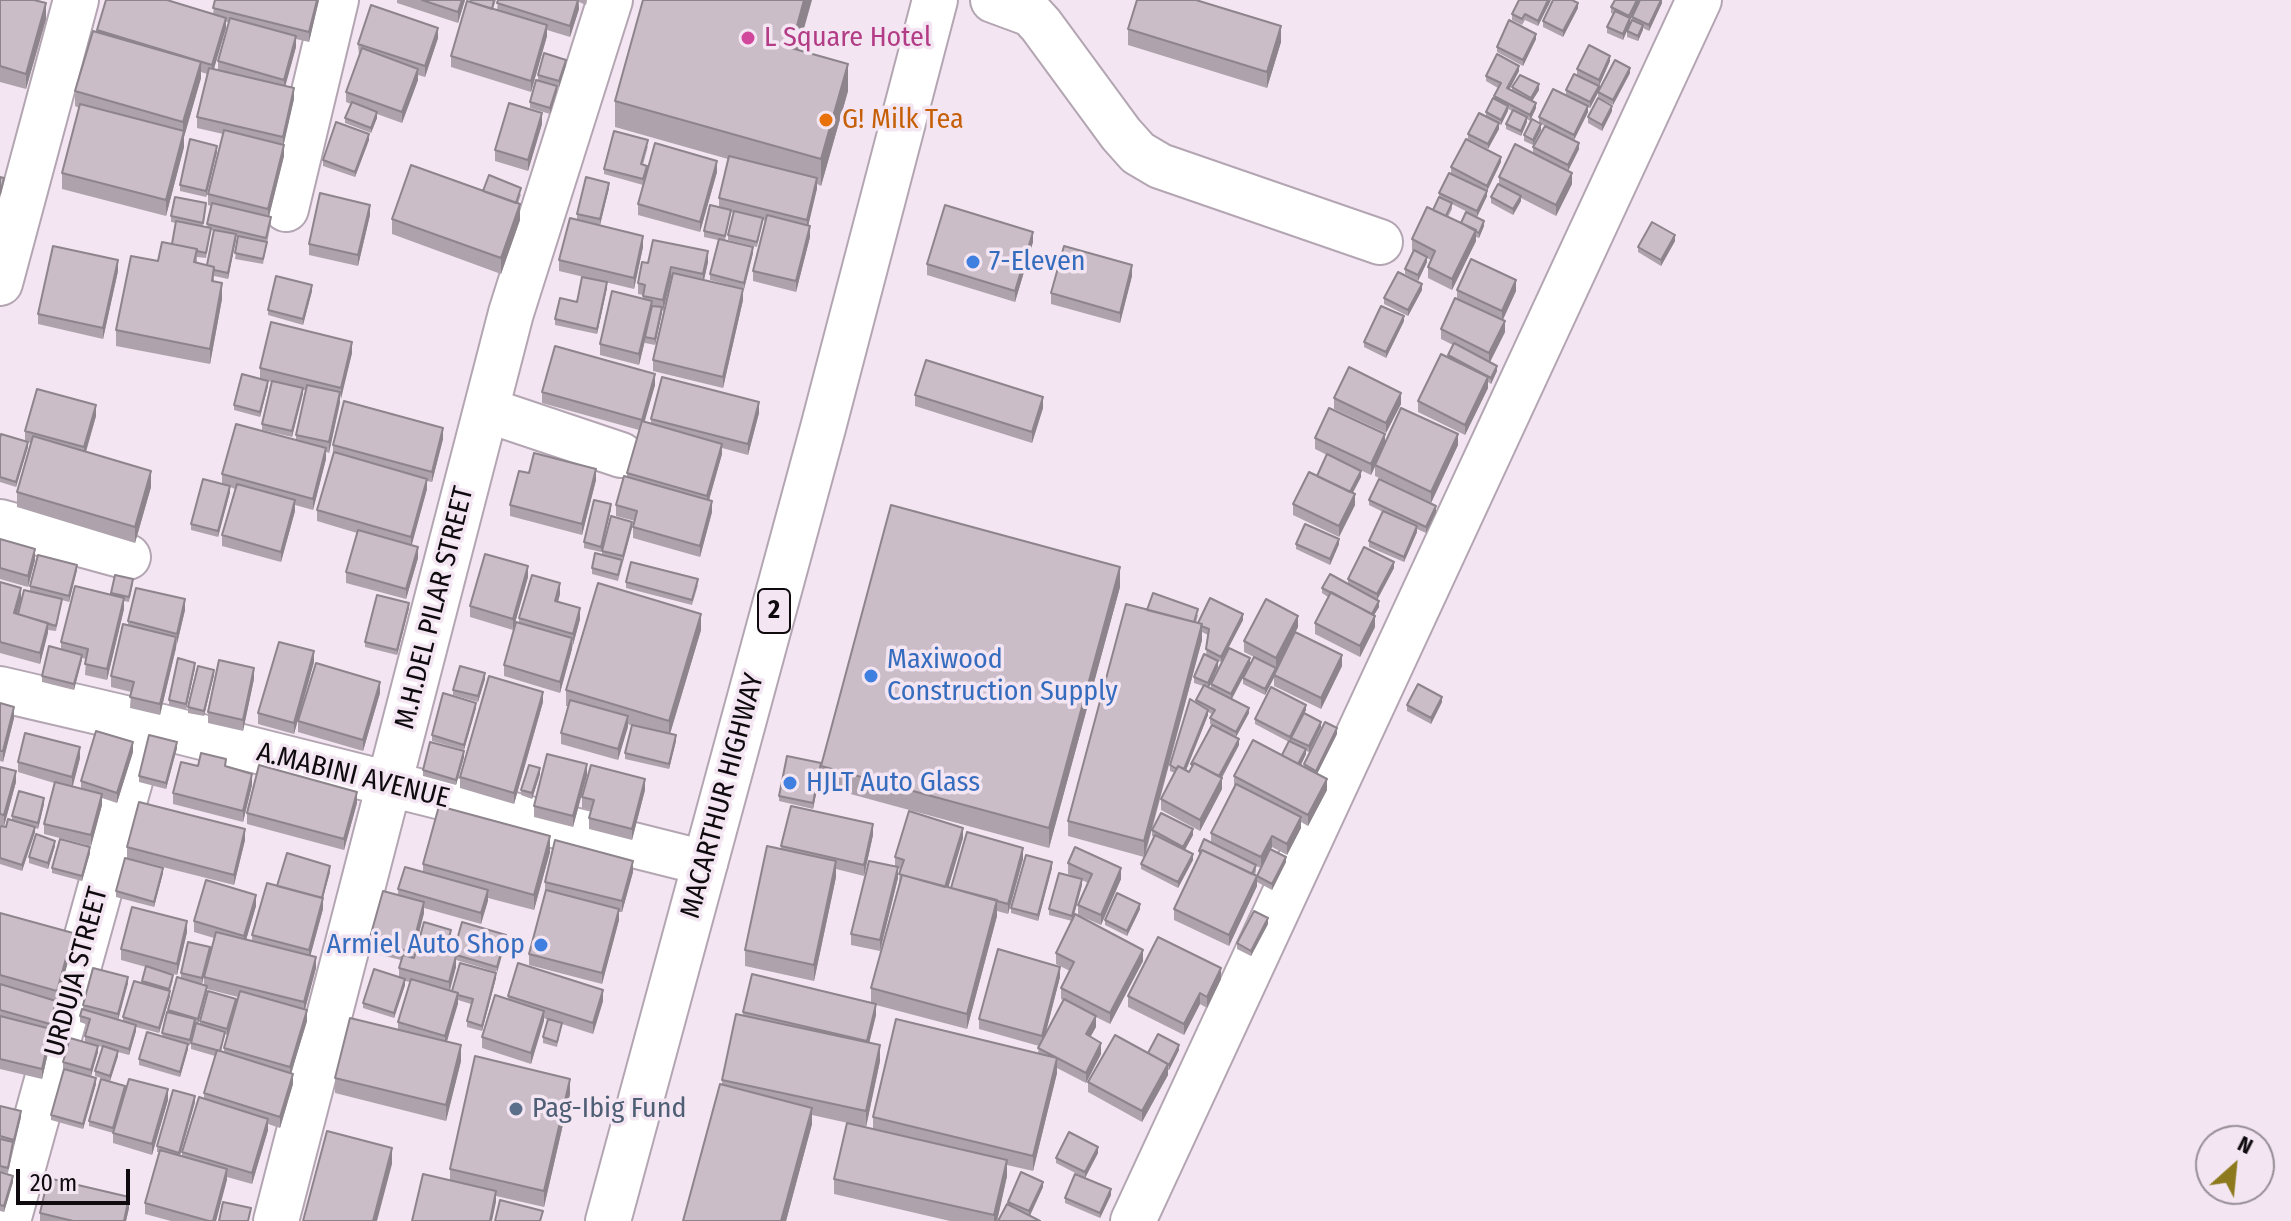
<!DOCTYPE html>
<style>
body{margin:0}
#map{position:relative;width:2291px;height:1221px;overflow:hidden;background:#f3e6f2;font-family:"Fira Sans Condensed",sans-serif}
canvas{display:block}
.north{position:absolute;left:2195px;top:1125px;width:80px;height:80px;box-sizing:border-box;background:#f3e6f2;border:2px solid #978e97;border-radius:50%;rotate:27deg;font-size:22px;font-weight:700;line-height:32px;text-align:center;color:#0e0a0e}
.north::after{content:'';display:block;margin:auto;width:28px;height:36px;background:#8d7a1f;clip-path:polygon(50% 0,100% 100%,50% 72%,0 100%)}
.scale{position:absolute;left:16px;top:1169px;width:114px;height:36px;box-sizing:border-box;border:4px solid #0e0a0e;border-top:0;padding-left:10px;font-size:24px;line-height:28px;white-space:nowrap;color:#0e0a0e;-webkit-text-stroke:6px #f3e6f2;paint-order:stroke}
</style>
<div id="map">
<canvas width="2291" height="1221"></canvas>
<div class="north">N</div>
<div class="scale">20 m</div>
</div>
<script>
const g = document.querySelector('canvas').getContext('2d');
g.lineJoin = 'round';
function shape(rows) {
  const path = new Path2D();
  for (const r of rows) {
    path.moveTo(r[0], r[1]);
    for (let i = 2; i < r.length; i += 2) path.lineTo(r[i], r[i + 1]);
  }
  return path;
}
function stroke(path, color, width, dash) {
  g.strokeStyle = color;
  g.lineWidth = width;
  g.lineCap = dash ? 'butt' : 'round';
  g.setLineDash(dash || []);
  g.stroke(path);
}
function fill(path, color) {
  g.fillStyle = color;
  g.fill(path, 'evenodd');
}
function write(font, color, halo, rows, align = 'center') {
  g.font = font + ' "Fira Sans Condensed",sans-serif';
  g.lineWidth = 7;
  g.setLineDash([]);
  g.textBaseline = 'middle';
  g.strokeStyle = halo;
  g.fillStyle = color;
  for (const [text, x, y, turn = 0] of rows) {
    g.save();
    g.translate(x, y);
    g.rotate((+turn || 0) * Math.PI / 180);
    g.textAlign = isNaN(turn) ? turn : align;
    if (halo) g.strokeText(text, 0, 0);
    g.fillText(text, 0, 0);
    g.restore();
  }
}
const minor = shape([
 [993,0,1031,14,1041,25,1121,134,1138,153,1160,166,1380,242],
 [286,209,336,0],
 [0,283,76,0],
 [487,410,621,455],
 [0,522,128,557],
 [0,689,146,723,705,863],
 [8,1221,146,723],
 [276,1221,511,313,610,0],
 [1133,1221,1699,0]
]);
const highway = shape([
 [608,1221,823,428,935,0]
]);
stroke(minor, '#b3a6b2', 48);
stroke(highway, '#b3a6b2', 48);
stroke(minor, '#fff', 44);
stroke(highway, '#fff', 44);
fill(shape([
 [0,0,46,19,26,89,0,82],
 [215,0,319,0,309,42,296,39,296,47,285,86,294,99,283,145,284,156,269,217,271,223,263,264,235,259,238,237,236,236,228,279,214,276,214,281,222,299,210,364,116,346,116,330,158,261,172,244,176,223,171,222,171,216,206,209,203,226,207,227,211,206,208,205,208,194,223,134,197,128,197,117,207,74,201,72,201,78,184,137,184,147,166,216,62,189,62,173,79,108,75,106,75,91,97,30,213,14],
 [226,22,229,22,218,61,218,70,214,69,226,28],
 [211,230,214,231,207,265,197,263,197,257,206,258],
 [397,0,465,0,458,23,397,3],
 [471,0,496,0,493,9,497,10,498,0,587,0,586,5,579,2,579,9,570,37,547,30,547,36,531,92,451,67,451,56],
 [1551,0,1538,26,1525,20,1522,25,1512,20,1512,14],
 [1640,0,1630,20,1630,24,1623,40,1607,33,1607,27,1613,14,1611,13,1611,7],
 [1662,0,1662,3,1649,31,1643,28,1638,41,1627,37,1627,31,1632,17],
 [1578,8,1563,37,1543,27,1543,21],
 [1128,29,1281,42,1267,88,1128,45],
 [438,38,425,77,418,75,418,80,402,123,377,114,377,118,371,133,345,123,345,118,351,104,346,102,346,92,359,55,358,44],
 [1536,39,1523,66,1497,52,1497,47],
 [798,50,848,91,821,186,817,184,808,226,810,237,796,292,753,281,753,271,766,221,763,220,757,247,728,240,728,235,734,213,731,212,725,240,753,253,744,289,710,280,710,274,718,240,704,237,704,231,719,207,719,198,728,159,615,127,615,101],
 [1610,61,1599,86,1577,75,1577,69],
 [566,65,559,87,557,86,557,91,550,114,530,108,530,102,538,80,538,75],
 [1519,71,1509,89,1512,91,1512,87,1539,90,1532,101,1536,108,1530,121,1527,119,1527,122,1521,136,1506,129,1506,124,1512,111,1508,109,1501,125,1499,124,1499,129,1488,149,1468,139,1468,134,1486,116,1486,112,1494,99,1498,88,1486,81,1486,76],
 [1630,73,1613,105,1598,98,1598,92,1590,108,1588,107,1588,112,1574,140,1539,123,1539,117,1566,95,1566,90,1599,91],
 [1612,111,1602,131,1588,123,1588,117],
 [542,124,528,171,495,161,495,150],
 [1541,130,1533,145,1524,141,1524,135],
 [369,140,355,177,323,166,323,160],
 [648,146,643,165,647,171,643,185,604,174,604,169],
 [1533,147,1579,149,1568,171,1572,184,1556,216,1521,198,1521,201,1513,215,1491,203,1491,197,1499,185,1499,177,1533,153],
 [217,152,206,197,180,191,180,185],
 [1501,162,1487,191,1487,196,1477,217,1452,204,1452,209,1448,217,1461,223,1484,226,1479,238,1476,237,1476,241,1452,290,1428,278,1428,267,1431,260,1427,258,1427,262,1418,281,1405,274,1405,269,1413,251,1412,250,1412,239,1433,210,1439,197,1439,193,1471,183,1451,173,1451,167],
 [717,172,700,232,638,215,638,204],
 [609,188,600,225,577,220,577,214],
 [483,191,521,194,518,204,520,220,501,274,392,234,392,219],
 [370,215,358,266,309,255,309,244],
 [1675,241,1661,266,1638,252,1638,247],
 [1033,242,1015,302,927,275,927,264],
 [643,247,634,289,559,271,559,260],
 [708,262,704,280,743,300,723,388,653,371,653,360,672,278,671,278,663,311,662,311,655,345,645,343,645,340,639,365,600,355,600,344,643,299,643,295,638,294,638,283,648,263],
 [118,271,103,339,38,324,38,314],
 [1132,276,1120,323,1051,304,1051,293],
 [607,288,597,334,555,325,555,319,577,302],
 [1422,290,1408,316,1384,304,1384,298],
 [1457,290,1516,291,1502,320,1505,332,1490,362,1497,371,1491,384,1488,382,1488,388,1465,435,1418,412,1418,401,1448,358,1453,345,1441,339,1441,329,1457,298],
 [312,291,303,325,268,315,268,310],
 [1404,321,1386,358,1364,347,1364,342],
 [352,353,340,399,329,453,326,452,326,459,313,510,295,505,295,511,281,562,222,546,222,535,235,489,230,487,230,492,218,537,191,530,191,524,222,484,222,474,296,440,296,435,306,390,303,390,292,437,262,430,262,424,272,382,268,381,268,386,260,417,234,410,234,405,260,379,260,368],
 [655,385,644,421,651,423,651,419,759,413,748,455,722,448,722,454,709,500,712,512,700,557,633,538,633,527,635,521,616,516,616,505,627,477,627,473,639,430,542,403,542,392],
 [915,395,1043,408,1032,443,915,406],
 [1334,398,1401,404,1386,433,1334,409],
 [96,416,86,452,151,487,135,543,17,507,17,492,31,443,28,442,28,447,16,487,0,482,0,438,25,441,25,431],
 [1315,438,1385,443,1458,445,1431,503,1375,476,1375,467,1371,475,1341,461,1361,477,1353,493,1355,505,1339,537,1293,515,1293,504,1317,476,1327,455,1315,449],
 [443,439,432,482,427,481,427,489,411,545,418,558,406,599,346,583,346,572,357,533,317,521,317,510,333,455,333,445],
 [529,473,596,480,582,535,510,516,510,505],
 [1369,500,1436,512,1426,533,1417,529,1417,532,1404,562,1369,547,1369,541,1383,512,1369,505],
 [611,509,601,552,584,548,584,542],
 [632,528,618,581,592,574,592,568,602,555,602,551],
 [0,539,35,560,28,587,0,579],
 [1296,544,1339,544,1330,565,1296,549],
 [1394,568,1377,600,1359,590,1379,607,1374,615,1375,627,1360,657,1315,634,1315,623,1328,597,1322,593,1322,588,1348,584,1348,579],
 [77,570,69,602,62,600,56,631,48,630,40,664,0,653,0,582,21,599,17,614,18,614,30,591,30,586],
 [115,575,133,584,129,602,124,601,124,609,107,680,85,675,86,659,82,658,74,690,42,682,42,676,61,649,61,642,111,595],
 [528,577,513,630,470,617,470,606],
 [626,582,698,585,692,605,626,588],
 [1120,587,1049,848,821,786,821,770,813,809,779,801,779,796,821,763],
 [560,594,558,602,580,619,560,693,504,676,504,665,519,623,519,618],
 [409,608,397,655,365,647,365,642],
 [185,610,160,715,130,708,131,692,111,687,111,676,128,626,128,621],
 [1147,610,1198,615,1196,623,1198,623,1243,620,1221,662,1206,655,1208,635,1202,632,1202,640,1145,856,1154,837,1152,836,1152,830,1193,835,1185,850,1193,860,1178,888,1141,869,1141,864,1144,857,1068,836,1068,821],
 [1298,627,1276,669,1276,673,1342,666,1321,709,1274,686,1274,677,1265,695,1243,684,1243,678,1254,657,1244,652,1244,641],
 [701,630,670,734,676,741,669,769,625,759,625,753,632,726,628,724,618,760,561,744,561,733,568,706,566,706,566,690],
 [314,662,294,734,258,724,258,713],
 [1250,664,1232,699,1249,713,1236,737,1210,724,1210,718,1212,714,1208,712,1208,715,1186,770,1189,772,1191,768,1191,764,1239,745,1222,778,1222,789,1200,831,1161,810,1161,799,1175,773,1170,771,1170,765,1196,700,1203,686,1194,683,1194,677,1218,667,1209,688,1211,689,1211,684],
 [195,668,186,709,169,705,169,700],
 [214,675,204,716,188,713,188,707],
 [254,679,243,731,208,723,208,712],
 [485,679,478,702,453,695,453,690],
 [380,693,363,751,298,732,298,721],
 [543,702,514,804,460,788,460,777],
 [1442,702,1431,724,1407,711,1407,705],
 [0,703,14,718,3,762,0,761],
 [476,708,464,750,432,741,432,735],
 [1306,710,1304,713,1321,727,1309,752,1306,751,1306,754,1301,765,1304,767,1304,764,1337,734,1317,774,1327,790,1308,826,1301,822,1301,828,1287,855,1272,847,1270,849,1286,862,1272,890,1257,882,1257,886,1229,946,1174,920,1174,909,1199,856,1199,851,1211,843,1211,833,1234,787,1234,776,1282,755,1289,742,1255,724,1255,719],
 [1256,866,1261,868,1257,876,1255,875,1256,871],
 [177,748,166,789,139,782,139,776],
 [133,752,117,803,102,798,102,805,91,846,44,834,44,824,54,783,18,772,18,762,80,758,73,786,81,789,81,781],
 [464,757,456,785,423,776,423,770],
 [198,766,252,785,243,822,173,804,173,793],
 [0,767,16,782,4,826,0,825],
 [540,774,532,799,521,795,521,790],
 [587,775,573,827,534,817,534,806],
 [645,790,632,840,589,829,589,818,591,810,582,808,582,797],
 [357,803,344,850,247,824,247,813],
 [44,804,38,829,35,828,35,832,22,871,0,864,0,828,6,827,12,820,12,816],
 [873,835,864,876,836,869,836,877,814,981,745,966,745,950,781,849,781,846],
 [963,838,948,887,951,888,1023,859,1008,914,997,911,997,916,967,1029,876,1005,876,1015,869,1043,880,1061,866,1127,812,1115,812,1124,786,1221,683,1221,722,1084,722,1080,743,1016,743,1012,871,1003,871,988,899,884,900,869,898,868,898,878,880,951,851,945,851,934,895,867,895,857],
 [245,840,234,885,127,858,127,847],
 [55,846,48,869,29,863,29,857],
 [550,852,534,910,488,898,481,924,424,908,424,913,413,958,451,941,448,954,453,955,506,941,496,973,496,978,482,1031,467,1027,467,1021,471,1004,458,1000,447,1042,461,1061,446,1121,335,1093,335,1078,398,1029,398,1022,410,982,405,981,405,985,394,1018,363,1008,363,1003,399,977,399,968,401,960,369,952,369,941,398,895,398,889,423,872,423,864],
 [456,960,496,972,452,991,450,991,456,967],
 [90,853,82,881,52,873,52,868],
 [1068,863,1121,879,1101,925,1078,915,1078,905,1088,883,1082,880,1082,885,1073,919,1143,961,1110,1024,1096,1017,1096,1027,1090,1037,1101,1054,1086,1083,1057,1068,1057,1073,1033,1171,1007,1165,1007,1176,997,1221,950,1221,834,1194,834,1179,873,1129,873,1117,1038,1053,1039,1046,979,1029,979,1019,1060,977,1045,1036,1063,1000,1061,999,1061,988,1070,971,1056,964,1056,953,1072,921,1049,915,1049,909,1075,877,1068,874],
 [1052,868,1038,921,1011,913,1011,908],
 [330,872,323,898,323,909,310,956,316,968,305,1009,307,1021,291,1073,293,1084,280,1128,268,1124,268,1130,252,1184,227,1177,216,1221,171,1221,145,1214,145,1203,160,1152,157,1152,157,1146,195,1102,180,1156,182,1156,182,1152,204,1099,204,1093,215,1056,191,1049,191,1043,196,1024,195,1023,190,1045,188,1045,188,1049,180,1077,139,1065,139,1059,162,1036,168,1010,181,978,181,973,210,947,202,984,204,985,204,977,214,938,194,932,194,921,256,906,246,940,252,941,252,935,277,886],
 [207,989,238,997,224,1048,224,1052,221,1051,225,1034,227,1035,236,999,200,1021,200,1024,198,1024],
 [633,872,622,912,619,912,619,920,602,984,529,965,529,954,545,893,545,882],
 [163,873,154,907,116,897,116,891],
 [1140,909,1127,936,1105,925,1105,920],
 [0,913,73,944,56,1002,56,1011,51,1029,51,1040,42,1079,0,1069],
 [1268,924,1251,956,1237,949,1237,943],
 [187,932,177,975,154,969,173,980,170,991,170,996,159,1033,136,1027,136,1031,129,1055,118,1052,118,1056,110,1081,95,1076,95,1071,102,1047,85,1042,85,1036,88,1025,80,1022,80,1016,83,1009,83,1005,128,983,118,1020,123,1021,123,1017,142,983,146,967,121,960,121,949],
 [1221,979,1207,1008,1200,1004,1184,1035,1128,1007,1128,996],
 [508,996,603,1001,593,1034,562,1024,557,1047,543,1043,543,1037,548,1020,544,1018,531,1064,482,1048,482,1037,508,999],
 [1179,1050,1169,1070,1168,1070,1168,1075,1142,1122,1088,1092,1088,1082,1148,1053],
 [98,1052,91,1076,63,1068,63,1062],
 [96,1084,83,1129,51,1120,51,1115],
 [125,1086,113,1133,89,1126,89,1121],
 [570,1094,544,1207,496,1196,496,1202,450,1180,450,1169],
 [168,1100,152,1155,113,1143,113,1133],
 [0,1106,21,1117,8,1173,0,1172],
 [1098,1153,1085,1178,1056,1163,1056,1158],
 [0,1172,13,1182,4,1212,0,1211],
 [1043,1187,1030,1216,1008,1204,1008,1202],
 [1111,1195,1100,1218,1065,1203,1065,1198],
 [129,1208,126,1221,40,1221,40,1213]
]), '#aea3ac');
fill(shape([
 [317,0,319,0,309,42,309,32],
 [462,0,465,0,458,23,458,12],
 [578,0,579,9,570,37,570,26],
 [804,0,812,0,791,75,791,48],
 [1548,0,1551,0,1538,26,1538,21],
 [1637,0,1640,0,1630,20,1630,24,1623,40,1623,34],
 [1661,0,1662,0,1662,3,1649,31,1649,25],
 [46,3,46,19,26,89,26,74],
 [1578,3,1578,8,1563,37,1563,31],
 [226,18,226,28,212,75,212,65],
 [547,25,547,36,531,92,531,81],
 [1643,25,1643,30,1638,41,1638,36],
 [1281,26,1281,42,1267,88,1267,72],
 [438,28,438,38,425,77,425,66],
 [1536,34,1536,39,1523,66,1523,60],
 [296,36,296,47,284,91,284,80],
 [1610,56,1610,61,1599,86,1599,80],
 [566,60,566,65,559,87,559,81],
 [201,62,201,78,184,137,184,147,166,216,166,200,183,132,183,122],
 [848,64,848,91,821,186,821,159],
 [1519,66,1519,71,1507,94,1507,88],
 [1630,68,1630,73,1613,105,1613,100],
 [418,69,418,80,402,123,402,112],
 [1539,84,1539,90,1531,103,1531,98],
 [557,86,557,91,550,114,550,108],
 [1599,86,1599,91,1590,108,1590,102],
 [294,88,294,99,283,148,283,137],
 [1536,103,1536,108,1530,121,1530,115],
 [1508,106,1508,111,1501,125,1501,120],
 [1588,106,1588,112,1574,140,1574,135],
 [1612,106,1612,111,1602,131,1602,125],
 [377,112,377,118,371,133,371,128],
 [542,113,542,124,528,171,528,160],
 [1527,117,1527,122,1521,136,1521,131],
 [1499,123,1499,129,1488,149,1488,144],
 [1541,124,1541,130,1533,145,1533,140],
 [369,134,369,140,355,177,355,172],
 [1579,143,1579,149,1568,171,1568,165],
 [284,145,284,156,268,220,268,209],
 [217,146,217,152,206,197,206,191],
 [1501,157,1501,162,1487,191,1487,186],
 [717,161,717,172,700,232,700,222],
 [1572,173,1572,184,1556,216,1556,205],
 [817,178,817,189,807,231,807,220],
 [609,183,609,188,600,225,600,219],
 [1487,191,1487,196,1477,217,1477,211],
 [1521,196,1521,201,1513,215,1513,209],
 [520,204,520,220,501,274,501,258],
 [370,205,370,215,358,266,358,255],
 [1484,221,1484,226,1479,238,1479,233],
 [810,226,810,237,796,292,796,281],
 [1476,230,1476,241,1452,290,1452,279],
 [1033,232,1033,242,1015,302,1015,291],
 [236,234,236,240,228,279,228,273],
 [1675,235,1675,241,1661,266,1661,260],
 [643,236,643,247,634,289,634,278],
 [753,247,753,253,744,289,744,283],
 [708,251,708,262,703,284,703,274],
 [1427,257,1427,262,1418,281,1418,275],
 [118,260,118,271,103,339,103,328],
 [1132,265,1132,276,1120,323,1120,313],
 [671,267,671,278,663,311,663,300],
 [1516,280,1516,291,1502,322,1502,311],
 [607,282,607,288,597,334,597,329],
 [222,283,222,299,210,364,210,349],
 [1422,284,1422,290,1408,316,1408,310],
 [312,285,312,291,303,325,303,319],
 [743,289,743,300,723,388,723,377],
 [652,301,652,312,639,365,639,354],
 [662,307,662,313,655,345,655,339],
 [1404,316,1404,321,1386,358,1386,352],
 [1505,321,1505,332,1489,364,1489,353],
 [352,342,352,353,341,399,341,388],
 [1497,366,1497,371,1491,384,1491,378],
 [655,374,655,385,642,431,642,420],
 [1488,377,1488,388,1465,435,1465,425],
 [268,381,268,386,260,417,260,412],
 [303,388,303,394,292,437,292,431],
 [340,392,340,403,329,453,329,442],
 [1401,393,1401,404,1386,433,1386,423],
 [1043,397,1043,408,1032,443,1032,432],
 [759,402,759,413,748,455,748,444],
 [96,405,96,416,84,458,84,447],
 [443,428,443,439,432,482,432,472],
 [1385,434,1385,445,1371,475,1371,464],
 [1458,434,1458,445,1431,503,1431,492],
 [28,442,28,447,16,487,16,482],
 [722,444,722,454,707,507,707,496],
 [326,448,326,459,313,510,313,499],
 [596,469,596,480,582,535,582,524],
 [151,471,151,487,135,543,135,527],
 [1361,471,1361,477,1349,499,1349,494],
 [427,479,427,489,411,548,411,537],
 [230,486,230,492,218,537,218,531],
 [1355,494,1355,505,1339,537,1339,526],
 [295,500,295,511,281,562,281,552],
 [712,501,712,512,700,557,700,546],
 [611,504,611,509,601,552,601,547],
 [1436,506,1436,512,1426,533,1426,527],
 [632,522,632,528,623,561,623,556],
 [1417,526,1417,532,1404,562,1404,557],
 [1339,539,1339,544,1330,565,1330,559],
 [418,547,418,558,406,599,406,589],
 [35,549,35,560,28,587,28,576],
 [1394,562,1394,568,1377,600,1377,594],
 [77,565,77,570,69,602,69,596],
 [528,566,528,577,513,630,513,619],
 [1120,567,1120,587,1049,848,1049,828],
 [560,583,560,594,555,612,555,601],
 [21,588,21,599,14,624,14,613],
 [124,598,124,609,107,680,107,669],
 [185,599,185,610,177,644,177,634],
 [1379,601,1379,607,1371,620,1371,615],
 [409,603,409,608,397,655,397,650],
 [580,608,580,619,573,645,573,634],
 [701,614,701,630,669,737,669,721],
 [1243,614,1243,620,1221,662,1221,657],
 [1298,616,1298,627,1276,669,1276,658],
 [1375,616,1375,627,1360,657,1360,646],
 [48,623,48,633,40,664,40,653],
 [1202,624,1202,640,1144,857,1144,841],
 [176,637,176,648,160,715,160,704],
 [572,638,572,649,560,693,560,682],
 [314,651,314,662,294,734,294,723],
 [82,655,82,660,74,690,74,684],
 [1342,655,1342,666,1321,709,1321,698],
 [1250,658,1250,664,1231,700,1231,694],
 [1218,661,1218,667,1208,689,1208,683],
 [195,663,195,668,186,709,186,704],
 [254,668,254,679,243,731,243,720],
 [1276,668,1276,674,1265,695,1265,689],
 [214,670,214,675,204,716,204,711],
 [485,673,485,679,478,702,478,696],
 [380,682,380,693,363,751,363,740],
 [543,692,543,702,514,804,514,793],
 [1442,697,1442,702,1431,724,1431,718],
 [476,703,476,708,464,750,464,745],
 [1306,705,1306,710,1290,742,1290,737],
 [14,707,14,718,3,762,3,751],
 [1249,708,1249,713,1236,737,1236,732],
 [1208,710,1208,715,1183,778,1183,772],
 [628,716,628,727,618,760,618,749],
 [1321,722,1321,727,1309,752,1309,746],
 [1337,728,1337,734,1316,776,1316,771],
 [676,735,676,741,669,769,669,764],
 [1239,739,1239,745,1218,784,1218,778],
 [133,742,133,752,117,803,117,793],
 [177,742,177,748,166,789,166,783],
 [80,747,80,758,72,788,72,777],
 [1306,749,1306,754,1298,771,1298,765],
 [464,751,464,757,456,785,456,780],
 [821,763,821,770,813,809,813,803],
 [587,764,587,775,573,827,573,816],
 [540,768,540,774,532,799,532,793],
 [16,771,16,782,4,826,4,815],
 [252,774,252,785,243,822,243,811],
 [1222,778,1222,789,1200,831,1200,820],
 [645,779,645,790,632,840,632,829],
 [1327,779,1327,790,1308,826,1308,815],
 [357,792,357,803,344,850,344,839],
 [102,794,102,805,91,846,91,835],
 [44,798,44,804,38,829,38,823],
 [1301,817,1301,828,1287,855,1287,844],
 [873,824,873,835,864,876,864,865],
 [35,827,35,832,22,871,22,865],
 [963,828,963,838,945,899,945,888],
 [245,829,245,840,234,885,234,875],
 [1193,829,1193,835,1183,853,1183,847],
 [550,836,550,852,534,910,534,895],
 [1272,836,1272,847,1261,868,1261,857],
 [55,841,55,846,48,869,48,863],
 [90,847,90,853,82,881,82,876],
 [1023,848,1023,859,1008,914,1008,904],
 [1193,854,1193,860,1178,888,1178,882],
 [1286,857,1286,862,1272,890,1272,884],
 [633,861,633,872,622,912,622,901],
 [836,861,836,877,814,981,814,965],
 [1052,862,1052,868,1038,921,1038,915],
 [330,866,330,872,321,904,321,899],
 [898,867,898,878,880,951,880,940],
 [163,868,163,873,154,907,154,902],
 [1121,868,1121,879,1101,925,1101,915],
 [1257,876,1257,886,1229,946,1229,935],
 [1082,879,1082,885,1072,922,1072,916],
 [488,890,488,901,481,924,481,913],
 [256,895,256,906,244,947,244,936],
 [323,898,323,909,309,961,309,950],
 [997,900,997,916,967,1029,967,1014],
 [424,902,424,913,411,963,411,952],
 [1140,904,1140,909,1127,936,1127,931],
 [619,909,619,920,602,984,602,973],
 [1268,918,1268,924,1251,956,1251,951],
 [187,921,187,932,177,975,177,964],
 [451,930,451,941,445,964,445,953],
 [73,933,73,944,57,1002,57,991],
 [506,935,506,941,497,973,497,967],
 [210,947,210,953,202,984,202,978],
 [1143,950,1143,961,1110,1024,1110,1013],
 [456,956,456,967,449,992,449,982],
 [316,957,316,968,304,1013,304,1002],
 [1060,967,1060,977,1042,1047,1042,1036],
 [1221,968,1221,979,1207,1008,1207,997],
 [496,973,496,978,482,1031,482,1026],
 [128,977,128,983,118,1020,118,1014],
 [405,979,405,985,394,1018,394,1013],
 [207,986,207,991,198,1024,198,1019],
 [603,990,603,1001,593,1034,593,1023],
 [170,991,170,996,159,1033,159,1028],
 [458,993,458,1004,445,1047,445,1036],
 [1200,993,1200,1004,1184,1035,1184,1024],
 [236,999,236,1004,227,1035,227,1029],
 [56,1001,56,1011,50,1035,50,1024],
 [876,1004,876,1015,867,1052,867,1041],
 [307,1010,307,1021,290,1077,290,1067],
 [544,1011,544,1021,531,1064,531,1053],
 [1096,1016,1096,1027,1086,1045,1086,1034],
 [136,1025,136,1031,129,1055,129,1049],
 [51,1029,51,1040,42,1079,42,1069],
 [1101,1043,1101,1054,1086,1083,1086,1073],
 [188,1044,188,1049,180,1077,180,1072],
 [461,1045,461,1061,446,1121,446,1105],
 [880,1045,880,1061,866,1127,866,1111],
 [1179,1045,1179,1050,1169,1070,1169,1065],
 [98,1046,98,1052,91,1076,91,1070],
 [118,1051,118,1056,110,1081,110,1076],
 [1057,1058,1057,1073,1033,1171,1033,1156],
 [1168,1064,1168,1075,1142,1122,1142,1111],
 [293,1074,293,1084,280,1128,280,1117],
 [96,1078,96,1084,83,1129,83,1124],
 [570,1079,570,1094,544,1207,544,1191],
 [168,1089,168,1100,152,1155,152,1144],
 [195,1096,195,1102,179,1158,179,1153],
 [812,1108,812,1124,786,1221,781,1221],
 [21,1111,21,1117,14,1145,14,1140],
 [268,1119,268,1130,252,1184,252,1173],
 [1098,1147,1098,1153,1085,1178,1085,1172],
 [392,1148,392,1164,377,1221,373,1221],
 [1007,1160,1007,1176,997,1221,994,1221,994,1215],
 [227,1169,227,1180,216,1221,213,1221],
 [13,1176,13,1182,4,1212,4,1206],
 [1043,1182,1043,1187,1029,1217,1029,1211],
 [1111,1189,1111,1195,1100,1218,1100,1213],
 [496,1191,496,1202,492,1221,490,1221],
 [129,1197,129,1208,126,1221,124,1221]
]), '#8d848c');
const building = shape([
 [0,0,34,0,46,3,26,74,0,66,0,0],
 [106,0,167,0,226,18,212,65,97,30,106,0],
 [215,0,317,0,309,32,213,8,215,0],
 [422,0,462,0,458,12,422,0],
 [471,0,494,0,492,9,470,2,471,0],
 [498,0,578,0,570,26,497,3,498,0],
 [643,0,804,0,791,48,848,64,821,159,615,101,643,0],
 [1137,0,1196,0,1281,26,1267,72,1128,29,1137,0],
 [1519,0,1548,0,1538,21,1525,14,1522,19,1512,14,1519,0],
 [1553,0,1572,0,1578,3,1563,31,1543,21,1553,0],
 [1615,0,1637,0,1629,16,1611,7,1615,0],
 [1640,0,1661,0,1649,25,1632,17,1640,0],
 [467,1,547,25,531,81,451,56,467,1],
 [371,5,438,28,425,66,358,44,371,5],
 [1615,11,1630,18,1623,34,1607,27,1615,11],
 [230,18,296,36,284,80,218,61,230,18],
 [1509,20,1536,34,1523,60,1497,47,1509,20],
 [1632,20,1643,25,1638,36,1627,31,1632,20],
 [93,31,201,62,183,122,75,91,93,31],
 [1589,45,1610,56,1599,80,1577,69,1589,45],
 [362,48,418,69,402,112,346,92,362,48],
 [544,53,566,60,559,81,538,75,544,53],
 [1497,54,1519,66,1507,88,1536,103,1530,115,1494,96,1501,83,1486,76,1497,54],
 [1615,60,1630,68,1613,100,1598,92,1615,60],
 [209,68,294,88,283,137,197,117,209,68],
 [1574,74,1599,86,1590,102,1566,90,1574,74],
 [1520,75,1539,84,1531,98,1512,87,1520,75],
 [536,80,557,86,550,108,530,102,536,80],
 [1553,89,1588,106,1574,135,1539,117,1553,89],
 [1493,98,1508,106,1501,120,1486,112,1493,98],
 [1598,98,1612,106,1602,125,1588,117,1598,98],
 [352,102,377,112,371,128,345,118,352,102],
 [509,103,542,113,528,160,495,150,509,103],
 [80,104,184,131,166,200,62,173,80,104],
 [1513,110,1527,117,1521,131,1506,124,1513,110],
 [1479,113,1499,123,1488,144,1468,134,1479,113],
 [1532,119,1541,124,1533,140,1524,135,1532,119],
 [336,122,369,134,355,172,323,160,336,122],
 [1545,126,1579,143,1568,165,1533,147,1545,126],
 [224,130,284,145,268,209,208,194,224,130],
 [614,131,648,140,641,164,647,166,643,179,604,169,614,131],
 [190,139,217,146,206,191,180,185,190,139],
 [1466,139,1501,157,1487,186,1451,167,1466,139],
 [655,143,717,161,700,222,638,204,655,143],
 [1515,144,1572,173,1556,205,1499,177,1515,144],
 [729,156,817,178,807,220,719,198,729,156],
 [411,165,520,204,501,258,392,219,411,165],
 [1449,173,1487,191,1477,211,1439,193,1449,173],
 [489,175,521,188,516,203,483,191,489,175],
 [0,177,4,178,0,194,0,177],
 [586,177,609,183,600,219,577,214,586,177],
 [1498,184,1521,196,1513,209,1491,197,1498,184],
 [320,193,370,205,358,255,309,244,320,193],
 [175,197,206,203,203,223,171,216,175,197],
 [1439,197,1452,203,1446,216,1433,210,1439,197],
 [212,203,271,217,266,238,207,224,212,203],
 [710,205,731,210,725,236,704,231,710,205],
 [945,205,1033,232,1015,291,927,264,945,205],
 [1427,207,1476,230,1452,279,1428,267,1435,251,1412,239,1427,207],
 [734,211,763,218,757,242,728,235,734,211],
 [1466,212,1484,221,1479,233,1461,223,1466,212],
 [767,215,810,226,796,281,753,271,767,215],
 [570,218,643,236,634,278,559,260,570,218],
 [176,221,211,228,206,253,197,251,197,249,172,244,176,221],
 [1652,222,1675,235,1661,260,1638,247,1652,222],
 [214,230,236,234,228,273,214,270,214,267,207,265,214,230],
 [238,236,267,242,263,259,235,253,238,236],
 [719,239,753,247,744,283,710,274,719,239],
 [653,240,708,251,703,274,671,267,663,300,643,296,645,285,638,283,642,262,648,263,653,240],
 [162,242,197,249,194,262,214,267,212,281,222,283,210,349,116,330,131,256,158,261,162,242],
 [53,246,118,260,103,328,38,314,53,246],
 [1064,246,1132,265,1120,313,1051,293,1064,246],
 [1414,250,1427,257,1418,275,1405,269,1414,250],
 [1471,259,1516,280,1502,311,1457,290,1471,259],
 [1398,272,1422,284,1408,310,1384,298,1398,272],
 [673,273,743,289,723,377,653,360,673,273],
 [276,276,312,285,303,319,268,310,276,276],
 [582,277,607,282,597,329,555,319,560,298,577,302,582,277],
 [612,291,652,301,639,354,600,344,612,291],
 [1455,298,1505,321,1489,353,1441,329,1455,298],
 [652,306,662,307,655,339,645,337,652,306],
 [1381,306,1404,316,1386,352,1364,342,1381,306],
 [271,322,352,342,341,388,260,368,271,322],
 [1454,343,1497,366,1491,378,1448,355,1454,343],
 [555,346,655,374,642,420,542,392,555,346],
 [1441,354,1488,377,1465,425,1418,401,1441,354],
 [926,360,1043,397,1032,432,915,395,926,360],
 [1349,367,1401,393,1386,423,1334,398,1349,367],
 [242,374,268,381,260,412,234,405,242,374],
 [662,377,759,402,748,444,651,419,662,377],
 [272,381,303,388,292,431,262,424,272,381],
 [307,385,340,392,329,442,296,435,307,385],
 [37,389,96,405,84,447,25,431,37,389],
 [344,401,443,428,432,472,333,445,344,401],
 [1329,408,1385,434,1371,464,1315,438,1329,408],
 [1401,408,1458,434,1431,492,1375,465,1401,408],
 [642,421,722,444,707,496,627,473,642,421],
 [236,424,326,448,313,499,222,474,236,424],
 [1,434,28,442,16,482,0,477,0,438,1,434],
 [33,436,151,471,135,527,17,492,33,436],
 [334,452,427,479,411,537,317,510,334,452],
 [534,453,596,469,582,524,510,505,519,471,529,473,534,453],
 [1327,454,1361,471,1350,492,1317,476,1327,454],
 [1309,472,1355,494,1339,526,1293,504,1309,472],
 [624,476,712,501,700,546,633,527,637,511,616,505,624,476],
 [203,479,230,486,218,531,191,524,203,479],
 [1379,479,1436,506,1426,527,1369,500,1379,479],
 [237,484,295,500,281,552,222,535,237,484],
 [594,500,611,504,601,547,584,542,594,500],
 [891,505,1120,567,1049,828,821,766,891,505],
 [1383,511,1417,526,1404,557,1369,541,1383,511],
 [611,516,632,522,623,556,602,551,611,516],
 [1305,524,1339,539,1330,559,1296,544,1305,524],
 [358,530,418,547,406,589,346,572,358,530],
 [0,539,35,549,28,576,0,568,0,539],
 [1364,547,1394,562,1377,594,1348,579,1364,547],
 [595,553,622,560,618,575,592,568,595,553],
 [485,554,528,566,513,619,470,606,485,554],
 [38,555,77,565,69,596,30,586,38,555],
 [631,562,698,579,692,600,626,582,631,562],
 [1330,574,1379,601,1372,614,1322,588,1330,574],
 [115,575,133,579,129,597,111,593,115,575],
 [532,575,560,583,555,601,580,608,573,634,519,618,532,575],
 [0,582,21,588,14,613,48,623,40,653,0,642,0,582],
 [598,583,701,614,669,721,566,690,598,583],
 [75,586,124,598,107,669,85,664,88,649,61,642,75,586],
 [136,588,185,599,177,634,128,621,136,588],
 [24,590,62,599,56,626,18,614,24,590],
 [1331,592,1375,616,1360,646,1315,623,1331,592],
 [1153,593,1198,609,1194,622,1147,610,1153,593],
 [377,595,409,603,397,650,365,642,377,595],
 [1210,598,1243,614,1221,657,1206,649,1209,629,1201,626,1202,624,1198,623,1210,598],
 [1266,599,1298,616,1276,658,1244,641,1266,599],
 [1126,604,1202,624,1144,841,1068,821,1126,604],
 [516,622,572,638,560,682,504,665,516,622],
 [123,624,176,637,160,704,130,697,134,682,111,676,123,624],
 [1295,632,1342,655,1321,698,1274,675,1295,632],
 [279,642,314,651,294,723,258,713,279,642],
 [49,646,82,655,74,684,42,676,49,646],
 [1229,648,1250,658,1231,694,1211,684,1229,648],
 [1204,654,1218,661,1208,683,1194,677,1204,654],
 [1254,657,1276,668,1265,689,1243,678,1254,657],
 [178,658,195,663,186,704,169,700,178,658],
 [219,660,254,668,243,720,208,712,219,660],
 [316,663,380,682,363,740,298,721,316,663],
 [198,666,214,670,204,711,188,707,198,666],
 [460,666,485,673,478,696,453,690,460,666],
 [489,676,543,692,514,793,460,777,489,676],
 [1418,684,1442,697,1431,718,1407,705,1418,684],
 [1204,685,1249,708,1236,732,1210,718,1215,710,1196,700,1204,685],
 [1271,687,1306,705,1290,737,1255,719,1271,687],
 [443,693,476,703,464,745,432,735,443,693],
 [1190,699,1208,710,1184,769,1178,766,1177,769,1170,765,1190,699],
 [570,700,628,716,618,749,561,733,570,700],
 [0,703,14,707,3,751,0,751,0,703],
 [1304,713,1321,722,1309,746,1291,738,1304,713],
 [1325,722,1337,728,1316,771,1304,764,1325,722],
 [632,725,676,735,669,764,625,753,632,725],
 [1212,725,1239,739,1219,776,1194,763,1193,765,1191,764,1212,725],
 [96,731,133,742,117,793,81,781,96,731],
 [25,733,80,747,72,777,18,762,25,733],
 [149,735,177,742,166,783,139,776,149,735],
 [1253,740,1327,779,1308,815,1234,776,1253,740],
 [1289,741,1306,749,1298,764,1282,755,1289,741],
 [430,742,464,751,456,780,423,770,430,742],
 [201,753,226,759,225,766,252,774,243,811,173,793,181,762,198,766,201,753],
 [547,754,587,764,573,816,534,806,547,754],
 [787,756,821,763,813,803,779,796,787,756],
 [1194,763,1222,778,1200,820,1161,799,1178,766,1189,772,1194,763],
 [259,765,357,792,344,839,247,813,259,765],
 [529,765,540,768,532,793,521,790,529,765],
 [591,765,645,779,632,829,589,818,594,800,582,797,591,765],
 [0,767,16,771,4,815,0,814,0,767],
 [55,782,102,794,91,835,44,824,55,782],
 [1236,784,1301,817,1287,844,1272,836,1261,857,1211,833,1236,784],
 [19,791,44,798,38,823,12,816,19,791],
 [139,802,245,829,234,875,127,847,139,802],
 [439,806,550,836,534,895,423,864,439,806],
 [791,806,873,824,864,865,781,846,791,806],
 [909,811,963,828,945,887,899,874,904,860,895,857,909,811],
 [1161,813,1193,829,1183,847,1152,830,1161,813],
 [8,819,35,827,22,865,0,858,0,828,1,826,6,827,8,819],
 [967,832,1023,848,1008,904,951,888,967,832],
 [36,834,55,841,48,863,29,857,36,834],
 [1155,835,1193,854,1178,882,1141,864,1155,835],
 [60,839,90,847,82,876,52,868,60,839],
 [1204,839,1256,865,1252,874,1202,850,1201,852,1199,851,1204,839],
 [555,840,633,861,622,901,545,882,555,840],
 [767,846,836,861,814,965,745,950,767,846],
 [1075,847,1121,868,1101,915,1078,905,1092,874,1068,863,1075,847],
 [1270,849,1286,857,1272,884,1257,876,1270,849],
 [1202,850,1257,876,1229,935,1174,909,1202,850],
 [287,853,330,866,322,898,277,886,287,853],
 [1026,855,1052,862,1038,915,1011,908,1026,855],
 [125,858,163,868,154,902,116,891,125,858],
 [869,861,898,867,880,940,851,934,869,861],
 [405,867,488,890,481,913,398,889,405,867],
 [1059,873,1082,879,1072,916,1049,909,1059,873],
 [902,875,997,900,967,1014,871,988,902,875],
 [206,880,256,895,244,936,194,921,206,880],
 [267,883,323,898,309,950,252,935,267,883],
 [546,890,619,909,602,973,529,954,546,890],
 [383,891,424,902,411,952,369,941,383,891],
 [1117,893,1140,904,1127,931,1105,920,1117,893],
 [132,907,187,921,177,964,121,949,132,907],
 [1254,911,1268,918,1251,951,1237,943,1254,911],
 [0,913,73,933,57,991,0,975,0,913],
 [1075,914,1143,950,1110,1013,1061,988,1074,962,1056,953,1075,914],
 [424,922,451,930,445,953,456,956,449,982,399,968,403,955,414,958,424,922],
 [462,922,506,935,497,967,453,954,462,922],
 [216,932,316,957,304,1002,204,977,216,932],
 [1158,937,1221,968,1207,997,1200,993,1184,1024,1128,996,1158,937],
 [188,942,210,947,202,978,181,973,188,942],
 [998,949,1060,967,1042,1036,979,1019,998,949],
 [460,963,496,973,482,1026,467,1021,473,999,458,995,458,993,452,991,460,963],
 [518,963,603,990,593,1023,508,996,518,963],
 [146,966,173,975,169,989,142,981,146,966],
 [93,968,128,977,118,1014,83,1005,93,968],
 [374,969,405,979,394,1013,363,1003,374,969],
 [752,974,876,1004,867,1041,743,1012,752,974],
 [177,977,207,986,198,1019,168,1010,177,977],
 [411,979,458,993,445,1036,398,1022,411,979],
 [134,981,170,991,159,1028,123,1017,134,981],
 [0,984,56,1001,50,1024,0,1010,0,984],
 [208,991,236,999,227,1029,200,1021,208,991],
 [240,991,307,1010,290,1067,224,1048,240,991],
 [495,995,544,1011,531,1053,482,1037,495,995],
 [1064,999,1096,1016,1086,1034,1101,1043,1086,1073,1038,1048,1064,999],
 [82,1009,136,1025,129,1049,85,1036,90,1019,80,1016,82,1009],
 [167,1012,195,1019,190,1040,162,1033,167,1012],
 [736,1014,880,1045,866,1111,722,1080,736,1014],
 [0,1016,51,1029,42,1069,0,1059,0,1016],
 [350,1018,461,1045,446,1105,335,1078,350,1018],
 [548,1019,562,1023,557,1042,543,1037,548,1019],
 [896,1019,1057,1058,1033,1156,873,1117,896,1019],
 [196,1023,225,1032,220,1051,191,1043,196,1023],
 [147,1032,188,1044,180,1072,139,1059,147,1032],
 [1158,1034,1179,1045,1169,1065,1148,1053,1158,1034],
 [1115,1035,1168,1064,1142,1111,1088,1082,1115,1035],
 [70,1038,98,1046,91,1070,63,1062,70,1038],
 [103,1046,118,1051,110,1076,95,1071,103,1046],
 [217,1050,293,1074,280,1117,204,1093,217,1050],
 [475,1056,570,1079,544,1191,450,1169,475,1056],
 [64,1069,96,1078,83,1124,51,1115,64,1069],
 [101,1079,125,1086,113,1128,89,1121,101,1079],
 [129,1079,168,1089,152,1144,113,1133,129,1079],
 [720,1084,812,1108,781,1221,683,1221,720,1084],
 [173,1090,195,1096,179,1153,157,1146,173,1090],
 [199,1097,268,1119,252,1173,182,1152,199,1097],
 [0,1106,21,1111,14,1140,0,1136,0,1106],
 [847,1123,1007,1160,994,1215,834,1179,847,1123],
 [327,1131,392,1148,373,1221,303,1221,327,1131],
 [1069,1132,1098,1147,1085,1172,1056,1158,1069,1132],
 [0,1139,13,1142,8,1168,0,1166,0,1139],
 [160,1150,227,1169,213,1221,209,1221,145,1203,160,1150],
 [0,1172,13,1176,4,1206,0,1205,0,1172],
 [1021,1172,1043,1182,1029,1211,1008,1202,1021,1172],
 [423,1174,496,1191,490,1221,412,1221,423,1174],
 [1075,1174,1111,1189,1100,1213,1065,1198,1075,1174],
 [48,1178,129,1197,124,1221,73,1221,40,1213,48,1178],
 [500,1200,543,1211,540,1221,495,1221,500,1200],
 [223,1202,251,1208,248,1221,219,1221,223,1202],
 [1007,1204,1040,1221,998,1221,1007,1204]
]);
fill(building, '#cabdc8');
stroke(building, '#8d848c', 2);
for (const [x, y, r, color] of [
 [748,38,8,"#d1479c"],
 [826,120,8,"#e8710a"],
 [973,262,8,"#3f7fe0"],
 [871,676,8,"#3f7fe0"],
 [790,783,8,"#3f7fe0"],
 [541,945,8,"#3f7fe0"],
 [516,1109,8,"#5c6f8a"]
]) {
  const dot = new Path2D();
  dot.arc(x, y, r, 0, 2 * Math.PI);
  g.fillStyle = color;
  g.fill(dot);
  stroke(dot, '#f3e6f2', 3);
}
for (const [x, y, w] of [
 [774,611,32]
]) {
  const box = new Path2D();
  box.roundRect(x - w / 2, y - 22, w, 44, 6);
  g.fillStyle = '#f3e6f2';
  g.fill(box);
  stroke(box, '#0e0a0e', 2);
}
write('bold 26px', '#0e0a0e', null, [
 ["2",774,611]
]);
write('28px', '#b23c85', '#f3e6f2', [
 ["L Square Hotel",764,38]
], 'left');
write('28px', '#c56008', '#f3e6f2', [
 ["G! Milk Tea",842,120]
], 'left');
write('28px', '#366cbe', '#f3e6f2', [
 ["7-Eleven",989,262],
 ["Maxiwood",887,660],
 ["Construction Supply",887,692],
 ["HJLT Auto Glass",806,783],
 ["Armiel Auto Shop",525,945,"right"]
], 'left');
write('28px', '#0e0a0e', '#f3e6f2', [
 ["M.H.DEL PILAR STREET",435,608,-76],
 ["A.MABINI AVENUE",353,776,14],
 ["MACARTHUR HIGHWAY",723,796,-75],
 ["URDUJA STREET",77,972,-75]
]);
write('28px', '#4e5e75', '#f3e6f2', [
 ["Pag-Ibig Fund",532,1109]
], 'left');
</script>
